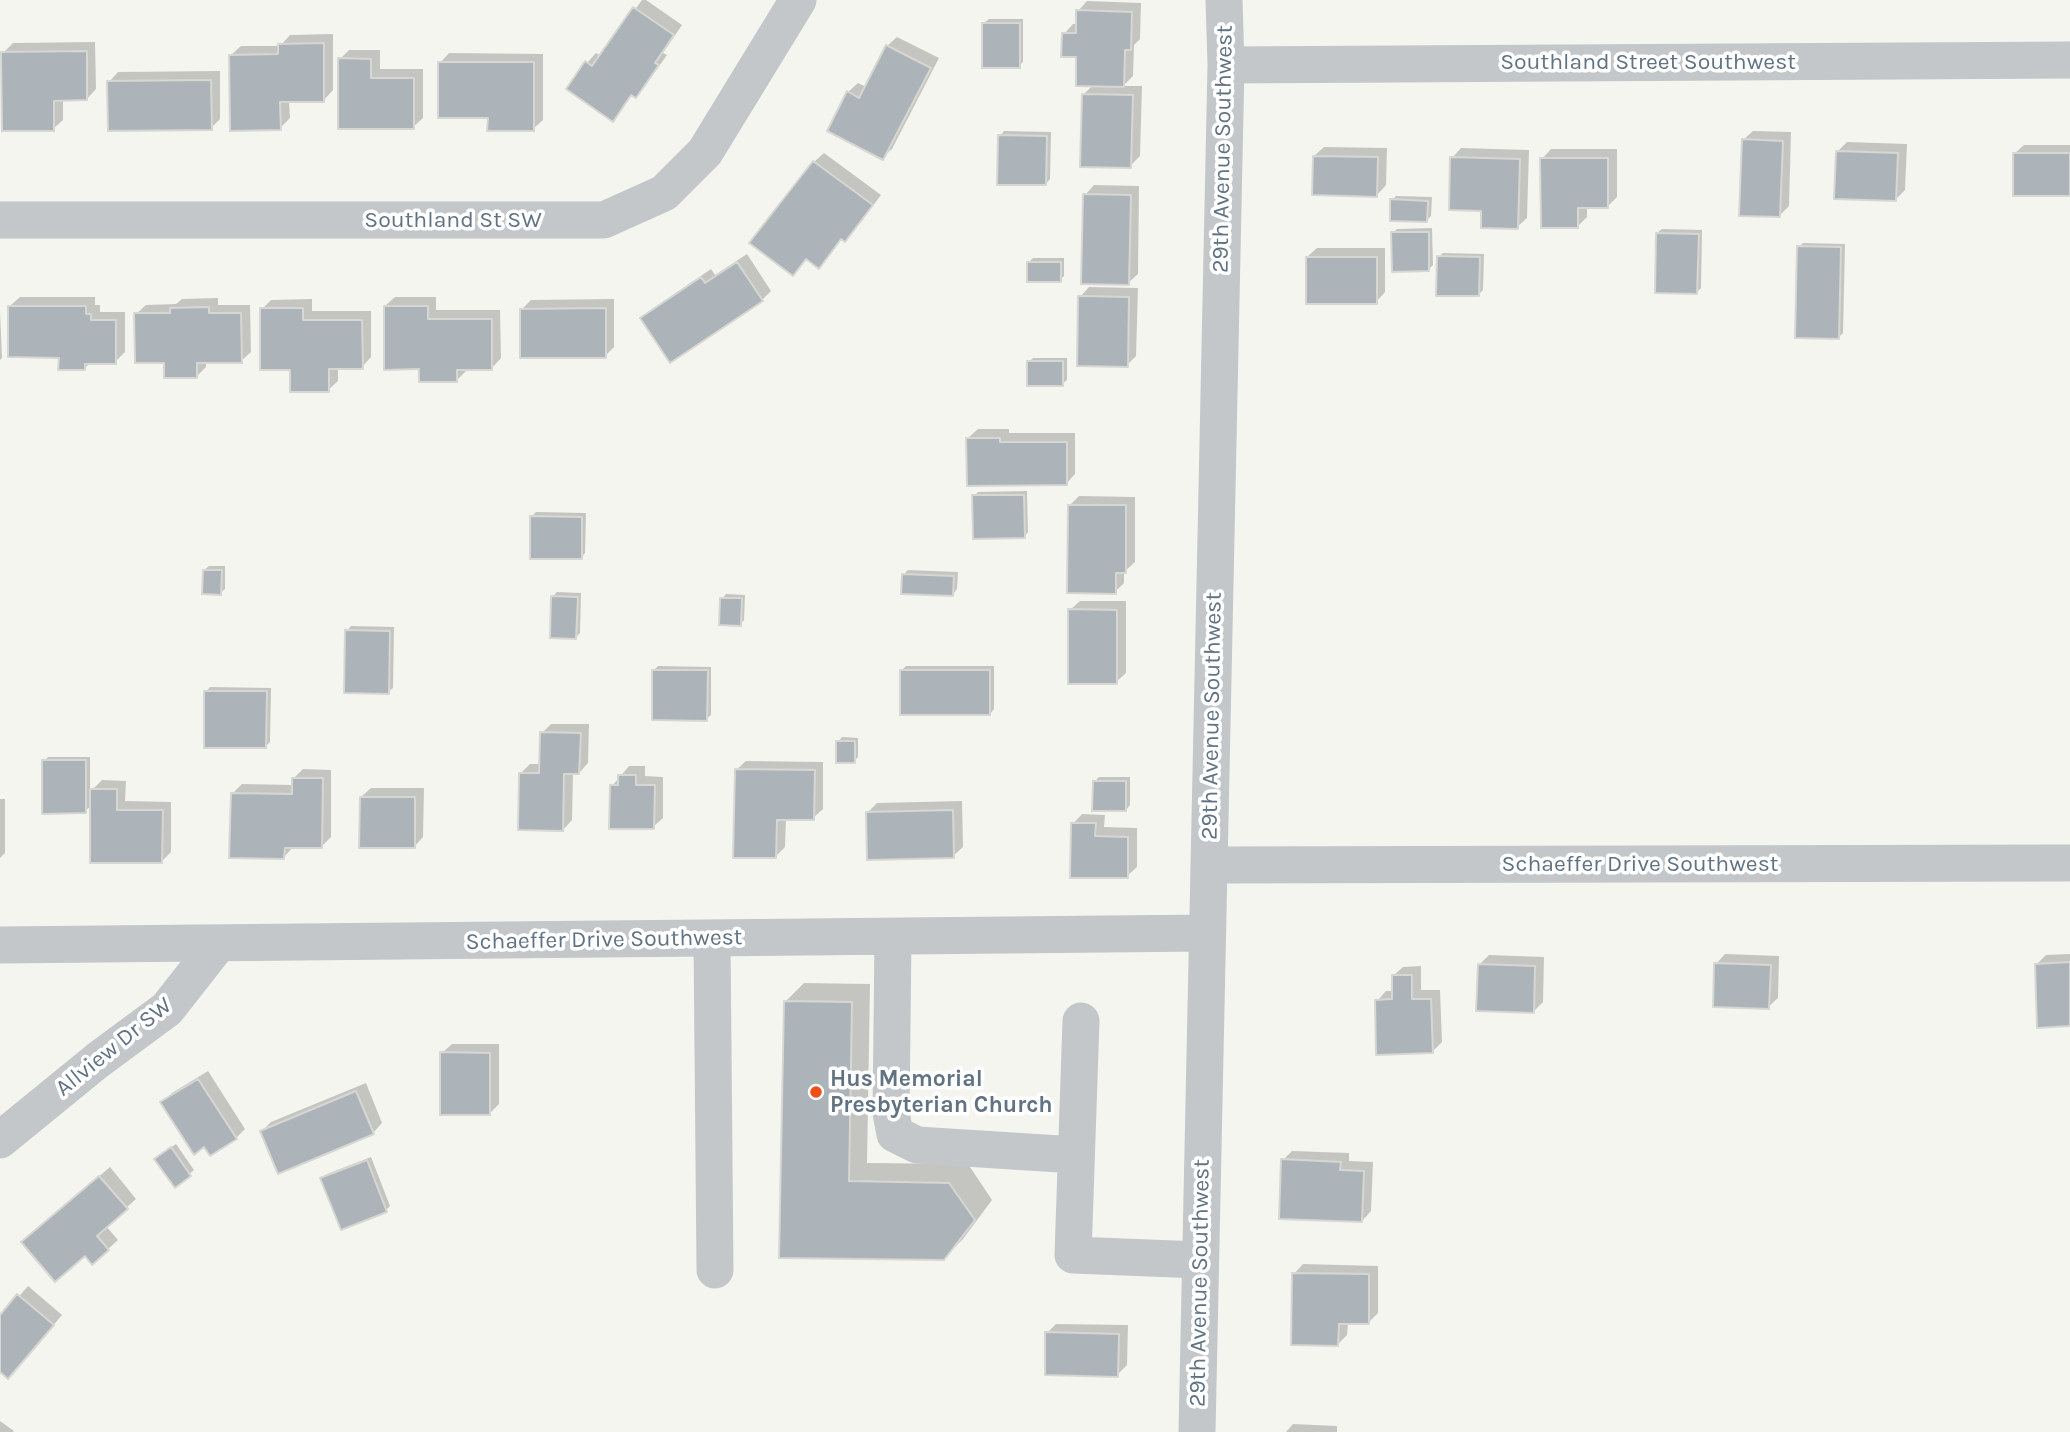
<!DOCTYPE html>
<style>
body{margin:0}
canvas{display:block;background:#f5f5f0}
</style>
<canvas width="2070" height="1432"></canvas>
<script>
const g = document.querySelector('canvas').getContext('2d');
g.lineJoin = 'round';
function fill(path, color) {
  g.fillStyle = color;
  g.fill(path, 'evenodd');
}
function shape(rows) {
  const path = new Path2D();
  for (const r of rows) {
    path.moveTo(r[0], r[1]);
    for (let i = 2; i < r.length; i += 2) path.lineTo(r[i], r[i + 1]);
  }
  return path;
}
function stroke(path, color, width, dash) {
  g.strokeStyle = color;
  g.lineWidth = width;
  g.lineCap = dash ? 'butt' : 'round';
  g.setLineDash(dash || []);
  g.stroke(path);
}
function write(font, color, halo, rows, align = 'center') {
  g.font = font + ' Karla,sans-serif';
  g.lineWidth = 7;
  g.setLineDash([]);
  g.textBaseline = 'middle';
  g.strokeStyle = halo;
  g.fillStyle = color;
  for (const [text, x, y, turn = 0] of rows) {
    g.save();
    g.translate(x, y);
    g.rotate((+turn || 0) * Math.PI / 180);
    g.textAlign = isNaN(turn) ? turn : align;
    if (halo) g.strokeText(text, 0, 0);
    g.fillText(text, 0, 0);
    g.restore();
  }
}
fill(shape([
 [642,0,646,0,682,25,663,53,667,55,645,86,636,96,633,94,613,119,587,63,596,53,601,56],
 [1087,1,1141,3,1140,39,1134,45,1133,76,1123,86,1142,86,1140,156,1130,166,1083,95,1094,84,1064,34,1073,24,1078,24,1078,11],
 [989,19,1023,19,1023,62,1019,66,984,23],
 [333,34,333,90,324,100,289,101,290,118,280,128,231,55,241,46,280,46,290,35],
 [897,37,939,58,892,149,882,158,848,92,858,83,866,87,887,46],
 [95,42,96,89,87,99,63,99,63,120,53,129,3,53,13,43],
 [349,50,380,50,380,69,423,69,423,118,413,127,340,59],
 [449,53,543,54,543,120,533,129,490,116,440,63],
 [220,71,220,119,211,128,109,82,118,72],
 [1004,131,1051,132,1050,179,1046,184,1000,136],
 [1753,131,1791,132,1789,206,1780,215,1743,140],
 [1847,142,1907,144,1905,190,1895,200,1838,151],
 [2024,145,2070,145,2070,194,2014,154],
 [1324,147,1387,148,1386,185,1377,195,1314,156],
 [1461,148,1529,150,1527,218,1517,227,1483,209,1452,158],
 [1551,149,1617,149,1617,197,1608,206,1587,206,1587,217,1578,226,1542,159],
 [824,153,881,195,854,231,845,240,842,238,819,266,807,258,793,274,814,162],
 [1094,185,1139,186,1138,274,1128,283,1085,195],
 [1396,196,1432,197,1431,216,1427,220,1392,200],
 [1432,228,1433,265,1428,270,1393,233,1397,229],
 [1662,229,1702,230,1701,288,1697,292,1657,233],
 [1803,243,1845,244,1843,333,1839,337,1799,247],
 [1317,248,1385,248,1385,292,1376,302,1307,257],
 [1443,253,1484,254,1483,290,1479,294,1439,257],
 [747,254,771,291,762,300,643,318,652,309,711,269,715,275],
 [1033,258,1064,258,1064,276,1060,280,1029,262],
 [1089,287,1138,288,1136,356,1127,365,1080,297],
 [20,297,95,297,95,305,100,305,100,312,125,312,125,352,115,362,91,362,84,369,60,356,10,306],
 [395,297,436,297,436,310,500,310,501,358,492,368,466,368,466,371,456,381,421,367,385,306],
 [218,298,218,305,250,305,251,352,241,361,206,361,206,367,196,377,166,362,136,314,146,305,176,304,182,299],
 [312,299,312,311,371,311,371,357,362,367,338,367,338,381,328,390,292,368,262,309,271,300],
 [614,299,614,347,605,356,521,310,531,300],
 [0,311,2,358,0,360],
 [1033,358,1067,358,1067,380,1062,384,1029,362],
 [978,429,1009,429,1009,433,1075,433,1075,474,1066,484,968,438],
 [1027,491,1028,532,1024,537,974,496,978,492],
 [1079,496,1135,497,1135,562,1124,572,1124,583,1115,592,1070,505],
 [536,512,586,513,585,553,581,558,532,516],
 [209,566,225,566,225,589,220,593,204,570],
 [908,570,958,572,957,589,953,594,904,574],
 [557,592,581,593,580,633,576,637,552,597],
 [726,594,745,595,744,620,740,625,722,599],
 [1080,601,1126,601,1126,673,1116,682,1070,610],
 [351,626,394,627,393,688,388,692,347,631],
 [658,666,711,667,711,715,706,719,654,670],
 [906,666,994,666,994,709,990,714,902,670],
 [210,687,271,688,270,742,266,746,206,692],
 [551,724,589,724,588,763,579,773,573,773,572,820,563,830,521,773,530,764,541,764,542,733],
 [842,737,858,738,858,757,854,761,838,742],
 [48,757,90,757,90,792,102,780,126,781,125,801,171,802,171,852,161,862,92,805,85,811,44,761],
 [746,761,823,762,823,809,813,818,786,818,785,847,776,856,736,770],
 [629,766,645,766,645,776,663,777,663,818,653,827,612,786],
 [303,769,331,770,331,837,321,847,293,847,284,857,232,794,242,784,293,785,293,779],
 [1099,777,1130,777,1130,805,1126,810,1095,781],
 [371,788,424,788,423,837,414,847,361,797],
 [0,799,5,799,5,853,0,858],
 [962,801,963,847,953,856,868,812,877,803],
 [1082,814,1105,815,1104,827,1137,828,1137,867,1127,876,1073,824],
 [1725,954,1779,956,1778,998,1768,1007,1716,964],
 [2070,954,2070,1025,2037,964,2046,955],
 [1489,955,1544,957,1543,1002,1534,1011,1479,965],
 [1421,966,1421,990,1440,990,1442,1042,1432,1052,1377,1001,1386,991,1394,991,1393,976,1403,967],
 [804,983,870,984,867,1163,968,1164,992,1200,963,1239,944,1258,781,1256,785,1002],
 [452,1044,499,1044,499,1104,489,1114,442,1053],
 [208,1071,245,1129,236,1138,162,1103,172,1093],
 [366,1083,382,1123,373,1133,262,1131,271,1122],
 [176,1144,194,1170,175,1186,160,1155],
 [1292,1151,1349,1153,1349,1161,1373,1162,1371,1211,1362,1221,1283,1160],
 [371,1157,390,1206,386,1210,322,1179,327,1174],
 [110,1167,136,1199,106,1226,118,1240,108,1249,85,1254,33,1233],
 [1303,1264,1378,1266,1378,1313,1368,1323,1348,1323,1347,1335,1338,1344,1294,1274],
 [28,1286,62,1315,18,1367,0,1369,0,1318],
 [1056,1324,1128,1325,1127,1365,1117,1375,1047,1333],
 [0,1421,14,1431,13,1432,0,1432],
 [1293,1424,1337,1426,1337,1432,1286,1432]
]), '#0003');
const building = shape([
 [633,7,674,35,655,63,659,65,636,98,631,95,613,122,566,89,585,61,592,66,633,7],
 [1076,10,1132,12,1131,50,1125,50,1124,87,1076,86,1076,57,1061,57,1062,33,1076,33,1076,10],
 [982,23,1020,23,1020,68,982,68,982,23],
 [324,43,324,102,280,102,281,130,230,131,229,55,278,54,278,44,324,43],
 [886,45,931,68,883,160,827,131,847,91,859,98,886,45],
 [87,51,87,100,54,101,54,131,2,131,1,52,87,51],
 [338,58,371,59,371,78,414,78,414,129,338,129,338,58],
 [438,62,534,62,534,131,487,131,488,118,438,118,438,62],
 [211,80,212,130,108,131,107,81,211,80],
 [1082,94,1133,95,1131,168,1080,167,1082,94],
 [998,135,1047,136,1046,185,997,185,998,135],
 [1742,139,1783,141,1780,217,1739,216,1742,139],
 [1836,151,1898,153,1896,201,1834,199,1836,151],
 [2013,153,2070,153,2070,196,2013,196,2013,153],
 [1313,156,1378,157,1377,197,1312,195,1313,156],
 [1450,157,1520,159,1518,229,1481,228,1481,211,1449,210,1450,157],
 [1540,158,1608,158,1608,208,1578,208,1578,228,1541,228,1540,158],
 [813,161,873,205,845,242,841,239,819,269,806,259,793,276,749,243,813,161],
 [1083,194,1131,195,1129,285,1081,284,1083,194],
 [1390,199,1428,201,1427,222,1390,221,1390,199],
 [1391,232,1429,232,1429,271,1392,272,1391,232],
 [1656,233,1699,234,1697,294,1655,293,1656,233],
 [1797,246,1841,247,1839,339,1795,338,1797,246],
 [1437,256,1480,257,1479,296,1436,296,1437,256],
 [1306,257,1377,257,1377,304,1306,304,1306,257],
 [737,262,763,301,670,363,640,318,701,277,705,283,737,262],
 [1027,262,1061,262,1061,282,1027,282,1027,262],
 [1078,296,1129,297,1128,367,1077,366,1078,296],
 [8,306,86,306,86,314,91,314,91,320,116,320,116,364,85,364,85,370,58,370,59,358,8,357,8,306],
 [384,306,428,306,428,319,492,319,492,370,457,370,457,382,419,382,419,369,384,370,384,306],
 [209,307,209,313,241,313,242,363,197,363,197,378,164,378,164,363,135,363,134,313,170,313,170,308,209,307],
 [260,308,303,308,303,320,362,320,363,369,329,369,329,392,290,392,290,370,260,370,260,308],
 [606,308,606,358,520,358,520,309,606,308],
 [1027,361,1063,361,1063,386,1027,386,1027,361],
 [966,438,1000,438,1000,442,1067,442,1067,485,967,486,966,438],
 [972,495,1024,495,1025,538,973,539,972,495],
 [1068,505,1126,505,1126,573,1116,573,1116,594,1067,593,1068,505],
 [530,516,582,517,582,559,530,559,530,516],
 [203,570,222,570,221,595,202,594,203,570],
 [902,574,954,576,953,596,901,594,902,574],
 [551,596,578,597,576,639,550,638,551,596],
 [720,598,742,598,741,626,719,625,720,598],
 [1068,609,1117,610,1117,684,1068,684,1068,609],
 [345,630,390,631,389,694,344,693,345,630],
 [652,670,708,670,707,721,652,720,652,670],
 [900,670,990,670,990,715,900,715,900,670],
 [204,691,267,691,266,748,204,748,204,691],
 [540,732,581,733,579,774,564,774,563,831,518,830,519,773,539,773,540,732],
 [836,741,855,741,855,763,836,763,836,741],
 [42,760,86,760,86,813,42,814,42,760],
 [735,769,815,770,814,820,777,820,776,858,733,858,735,769],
 [618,775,636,775,636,785,655,785,654,829,609,829,610,785,618,785,618,775],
 [292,778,323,778,322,848,285,848,284,859,229,858,231,793,292,794,292,778],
 [1093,781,1126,781,1126,811,1092,811,1093,781],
 [90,789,117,789,117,810,163,810,162,863,90,863,90,789],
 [360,797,415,797,415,848,359,848,360,797],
 [953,810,954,858,867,860,866,812,953,810],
 [1071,823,1096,823,1095,836,1128,837,1128,878,1070,878,1071,823],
 [2070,962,2070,1026,2037,1028,2035,964,2070,962],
 [1714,963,1771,965,1769,1009,1713,1007,1714,963],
 [1478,964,1535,966,1534,1013,1476,1011,1478,964],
 [1392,975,1412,975,1412,999,1431,999,1433,1053,1376,1055,1375,1000,1392,999,1392,975],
 [784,1001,852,1002,849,1181,949,1183,975,1220,944,1260,779,1258,784,1001],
 [440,1052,490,1053,490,1115,440,1115,440,1052],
 [198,1079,237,1139,210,1156,204,1147,194,1155,160,1102,198,1079],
 [356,1091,374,1134,278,1174,260,1131,356,1091],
 [171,1147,191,1176,175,1188,154,1159,171,1147],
 [1281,1159,1341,1162,1340,1170,1364,1171,1362,1222,1279,1219,1281,1159],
 [367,1160,387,1212,341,1230,320,1178,367,1160],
 [99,1176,128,1209,97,1236,109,1250,92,1265,85,1256,55,1282,21,1242,99,1176],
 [1292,1273,1369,1274,1369,1324,1339,1324,1338,1346,1291,1345,1292,1273],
 [17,1294,54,1325,8,1379,0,1372,0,1315,17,1294],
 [1045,1332,1119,1334,1118,1377,1045,1375,1045,1332]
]);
fill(building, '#acb3b9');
stroke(building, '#d6d6d3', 2);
stroke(shape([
 [1226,65,2070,60],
 [0,220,604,220,664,193,705,152,798,0],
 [1209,865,2070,863],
 [893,937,891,1113,895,1134,917,1145,1076,1155],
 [712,939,715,1270],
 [0,945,1207,933],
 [1081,1021,1073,1255,1200,1260],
 [0,1140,98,1060,167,1009,218,944],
 [1197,1432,1226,65,1224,0]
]), '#c3c7ca', 37);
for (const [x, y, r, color] of [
 [816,1092,7,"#ef4f16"]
]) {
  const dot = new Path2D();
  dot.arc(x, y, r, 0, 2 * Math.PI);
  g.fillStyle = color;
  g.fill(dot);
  stroke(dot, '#fff', 2.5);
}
write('23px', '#617383', '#fff', [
 ["Southland Street Southwest",1648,62],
 ["29th Avenue Southwest",1223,149,-89],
 ["Southland St SW",453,220],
 ["29th Avenue Southwest",1212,716,-89],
 ["Schaeffer Drive Southwest",1640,864],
 ["Schaeffer Drive Southwest",604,940,-1],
 ["Allview Dr SW",114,1047,-39],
 ["29th Avenue Southwest",1200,1283,-89]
]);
write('bold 23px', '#617383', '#fff', [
 ["Hus Memorial",830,1079],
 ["Presbyterian Church",830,1105]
], 'left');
</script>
